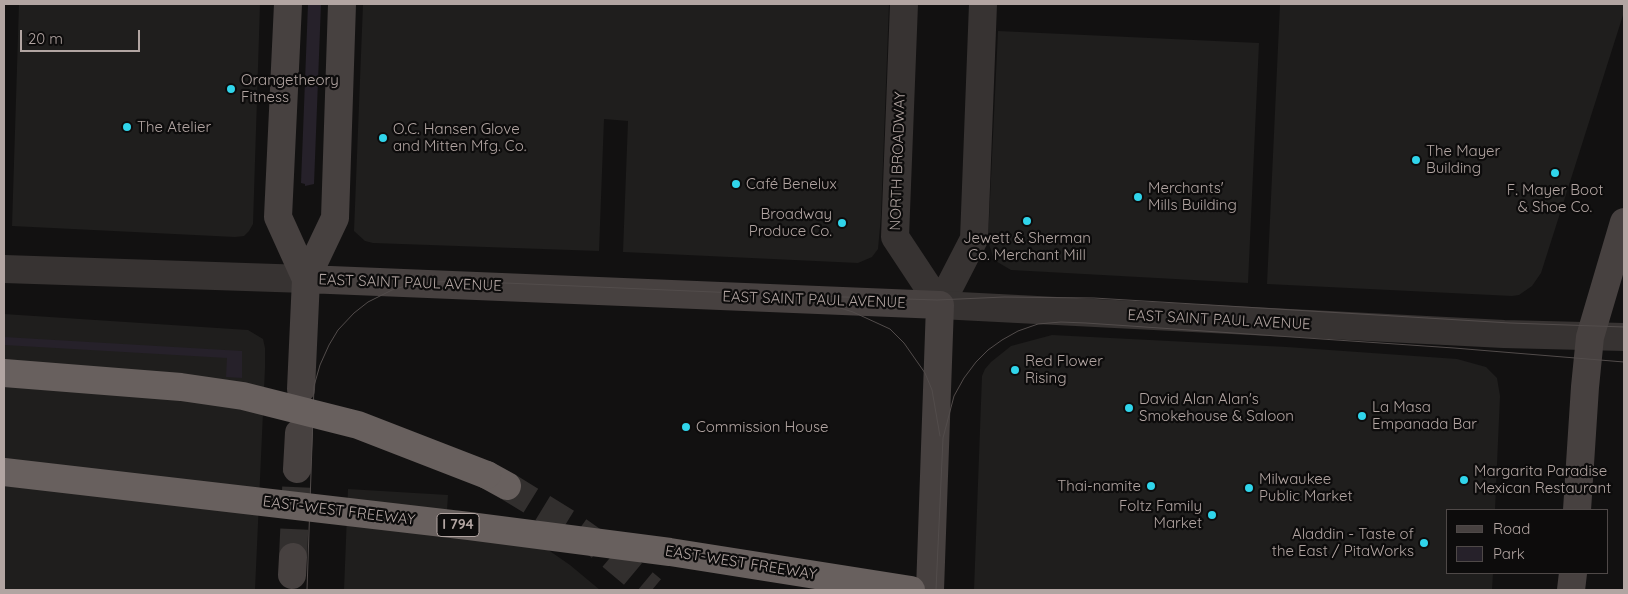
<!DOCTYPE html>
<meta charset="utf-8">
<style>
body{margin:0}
#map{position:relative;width:1628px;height:594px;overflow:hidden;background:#121111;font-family:Quicksand,sans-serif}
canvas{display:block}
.frame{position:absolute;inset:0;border:5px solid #b2a5a2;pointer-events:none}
.legend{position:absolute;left:1446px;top:509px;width:162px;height:65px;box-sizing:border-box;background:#0d0c0c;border:1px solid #4f4948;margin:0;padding:6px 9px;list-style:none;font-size:15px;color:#b2a5a2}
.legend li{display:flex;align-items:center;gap:10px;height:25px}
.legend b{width:25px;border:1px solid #4f4948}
.scale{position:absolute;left:20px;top:30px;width:120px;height:22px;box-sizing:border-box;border:2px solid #b2a5a2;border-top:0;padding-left:6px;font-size:15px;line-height:18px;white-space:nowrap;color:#b2a5a2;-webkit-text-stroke:4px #0d0c0c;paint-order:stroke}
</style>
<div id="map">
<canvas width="1628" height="594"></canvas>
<div class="frame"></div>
<ul class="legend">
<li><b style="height:6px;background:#474140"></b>Road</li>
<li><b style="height:14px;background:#26212a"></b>Park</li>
</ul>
<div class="scale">20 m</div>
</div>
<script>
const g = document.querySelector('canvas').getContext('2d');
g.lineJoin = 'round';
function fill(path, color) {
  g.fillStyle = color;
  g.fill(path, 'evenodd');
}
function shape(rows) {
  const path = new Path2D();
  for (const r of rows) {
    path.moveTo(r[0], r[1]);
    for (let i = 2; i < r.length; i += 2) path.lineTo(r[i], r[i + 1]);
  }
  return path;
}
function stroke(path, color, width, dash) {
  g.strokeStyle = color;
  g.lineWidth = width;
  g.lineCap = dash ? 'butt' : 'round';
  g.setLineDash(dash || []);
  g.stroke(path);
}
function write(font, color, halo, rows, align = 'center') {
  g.font = font + ' Quicksand,sans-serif';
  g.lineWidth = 4.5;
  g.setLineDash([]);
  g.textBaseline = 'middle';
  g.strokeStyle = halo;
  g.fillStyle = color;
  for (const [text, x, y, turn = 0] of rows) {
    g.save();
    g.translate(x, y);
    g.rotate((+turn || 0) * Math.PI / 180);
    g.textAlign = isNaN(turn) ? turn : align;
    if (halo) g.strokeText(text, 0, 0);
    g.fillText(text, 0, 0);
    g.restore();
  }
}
fill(shape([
 [19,4,260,4,253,224,249,231,244,236,235,237,12,226],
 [363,4,889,4,881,216,878,249,872,257,858,263,623,252,628,121,604,119,599,251,373,243,365,241,354,231],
 [1280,4,1624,4,1624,12,1541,273,1532,286,1519,295,1512,296,1267,284],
 [998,31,1259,43,1248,283,1011,270,994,260,988,241],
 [4,314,248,330,263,339,265,348,265,368,255,590,4,590],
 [1052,335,1287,347,1457,359,1486,367,1497,378,1500,396,1495,510,1447,510,1447,573,1493,573,1492,590,974,590,982,376,985,369,991,362,1011,346],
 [348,489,448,495,447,510,477,513,495,519,544,547,570,565,600,590,344,590]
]), '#1f1e1d');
fill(shape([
 [308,4,321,4,314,184,305,186,305,184,301,183],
 [4,337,242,351,242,378,226,377,227,358,4,345]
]), '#26212a');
stroke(shape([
 [293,557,297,469]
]), '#322f2e', 28, [28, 14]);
stroke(shape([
 [507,486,569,524,597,544,652,590]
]), '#322f2e', 28, [28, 14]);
stroke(shape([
 [904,4,895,237,940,305],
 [940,305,974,239,983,4]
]), '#373332', 28);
stroke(shape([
 [4,269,306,279],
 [940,305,1504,334,1624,337]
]), '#373332', 28);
stroke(shape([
 [288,4,278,217,306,279],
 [306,279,940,305,930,590],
 [301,389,306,279,335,218,342,4],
 [297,469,299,433],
 [1577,510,1585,387,1590,337,1624,222],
 [292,575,293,557],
 [1571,590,1573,573]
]), '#474140', 28);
stroke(shape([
 [487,475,507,486]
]), '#68605e', 28);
stroke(shape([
 [815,300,853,312,890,329,904,343,925,373,932,390,940,436],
 [307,590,314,386,320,365,329,345,338,330,354,313,368,302,392,290,415,283,459,281,783,295,937,300,1004,297,1094,298,1510,323,1624,327],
 [936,590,943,438,954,396,964,378,976,362,988,350,1002,340,1018,331,1038,324,1061,322,1086,323,1454,348,1624,362]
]), '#524c4b', 1);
stroke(shape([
 [4,373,181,387,243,396,358,425,487,475],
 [4,472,469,526,670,552,911,590]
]), '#68605e', 28);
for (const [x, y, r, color] of [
 [231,89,5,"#30d5eb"],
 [127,127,5,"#30d5eb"],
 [383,138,5,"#30d5eb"],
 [1416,160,5,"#30d5eb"],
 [1555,173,5,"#30d5eb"],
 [736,184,5,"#30d5eb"],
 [1138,197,5,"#30d5eb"],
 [1027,221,5,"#30d5eb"],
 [842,223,5,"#30d5eb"],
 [1015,370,5,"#30d5eb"],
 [1129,408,5,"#30d5eb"],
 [1362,416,5,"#30d5eb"],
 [686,427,5,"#30d5eb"],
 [1464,480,5,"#30d5eb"],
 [1151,486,5,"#30d5eb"],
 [1249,488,5,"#30d5eb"],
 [1212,515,5,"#30d5eb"],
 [1424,543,5,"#30d5eb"]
]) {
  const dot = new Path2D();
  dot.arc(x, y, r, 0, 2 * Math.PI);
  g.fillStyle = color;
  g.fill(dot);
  stroke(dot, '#0d0c0c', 2);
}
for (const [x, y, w] of [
 [458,525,42]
]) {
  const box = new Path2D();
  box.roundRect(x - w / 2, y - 11.5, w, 23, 4);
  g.fillStyle = '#0d0c0c';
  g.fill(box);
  stroke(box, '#b2a5a2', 1);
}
write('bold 14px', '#b2a5a2', null, [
 ["I 794",458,525]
]);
write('15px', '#b2a5a2', '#0d0c0c', [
 ["Orangetheory",241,80],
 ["Fitness",241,97],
 ["The Atelier",137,127],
 ["O.C. Hansen Glove",393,129],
 ["and Mitten Mfg. Co.",393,146],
 ["The Mayer",1426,151],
 ["Building",1426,168],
 ["Café Benelux",746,184],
 ["Merchants'",1148,188],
 ["Mills Building",1148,205],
 ["F. Mayer Boot",1555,190,"center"],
 ["& Shoe Co.",1555,207,"center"],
 ["Broadway",832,214,"right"],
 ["Produce Co.",832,231,"right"],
 ["Jewett & Sherman",1027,238,"center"],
 ["Co. Merchant Mill",1027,255,"center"],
 ["Red Flower",1025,361],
 ["Rising",1025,378],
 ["David Alan Alan's",1139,399],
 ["Smokehouse & Saloon",1139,416],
 ["La Masa",1372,407],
 ["Empanada Bar",1372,424],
 ["Commission House",696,427],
 ["Margarita Paradise",1474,471],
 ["Mexican Restaurant",1474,488],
 ["Milwaukee",1259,479],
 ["Public Market",1259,496],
 ["Thai-namite",1141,486,"right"],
 ["Foltz Family",1202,506,"right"],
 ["Market",1202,523,"right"],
 ["Aladdin - Taste of",1414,534,"right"],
 ["the East / PitaWorks",1414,551,"right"]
], 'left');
write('15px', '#b2a5a2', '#0d0c0c', [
 ["NORTH BROADWAY",898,161,-88],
 ["EAST SAINT PAUL AVENUE",410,283,2],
 ["EAST SAINT PAUL AVENUE",814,300,2],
 ["EAST SAINT PAUL AVENUE",1219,320,3],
 ["EAST-WEST FREEWAY",339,511,7],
 ["EAST-WEST FREEWAY",741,563,9]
]);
</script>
